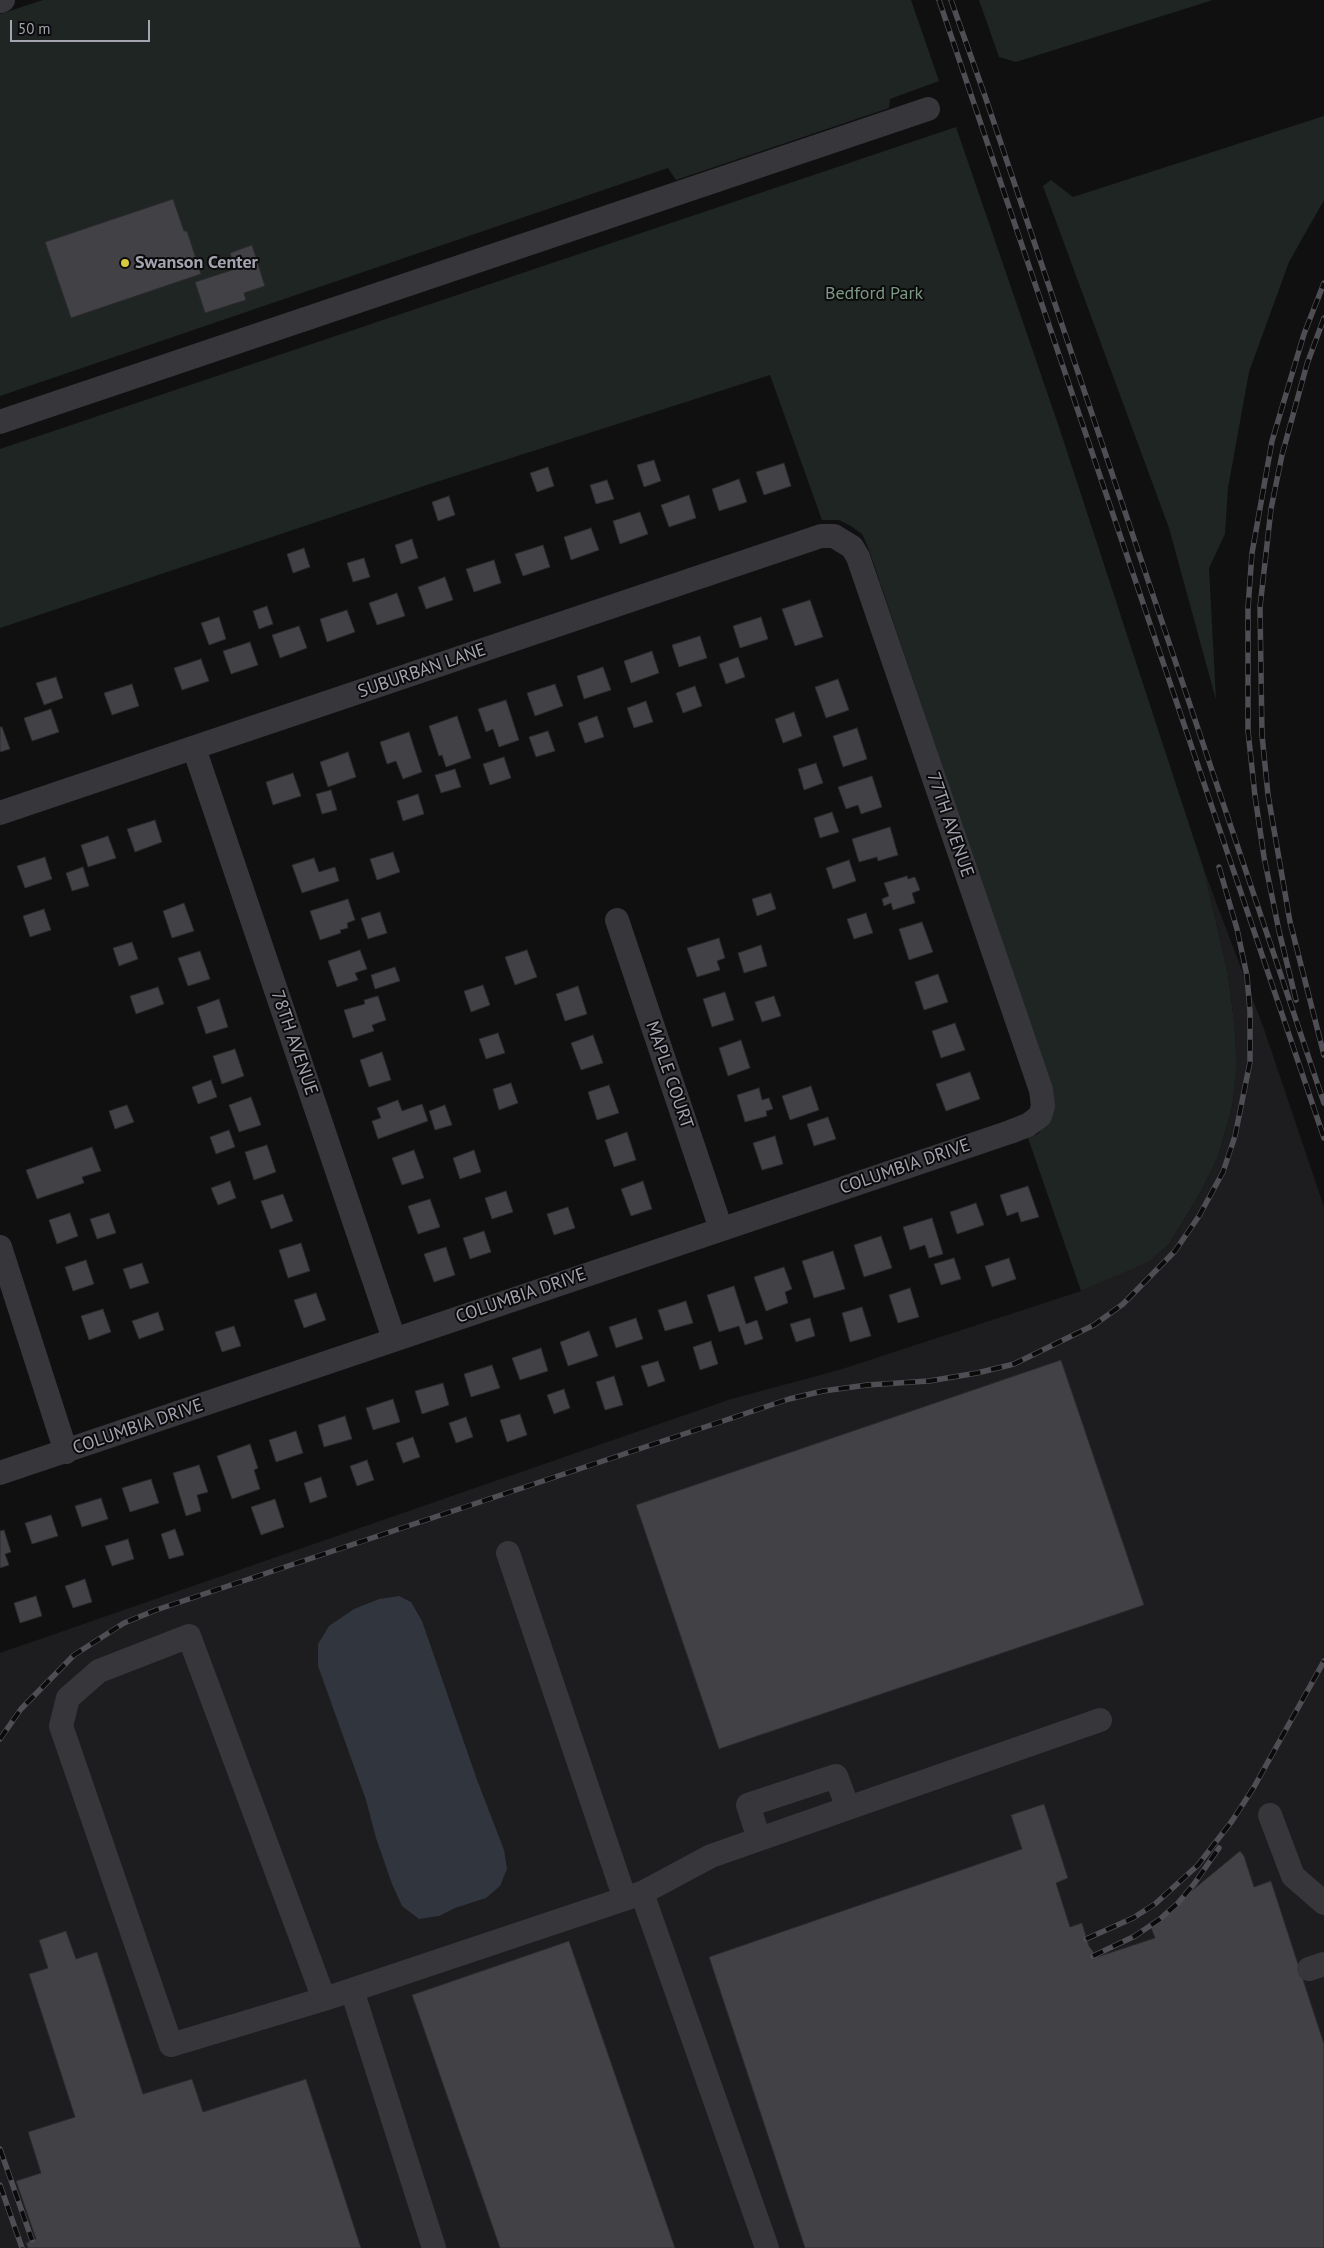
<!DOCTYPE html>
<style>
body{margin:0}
#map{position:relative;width:1324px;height:2248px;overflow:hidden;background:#101011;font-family:"PT Sans",sans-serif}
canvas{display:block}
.scale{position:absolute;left:10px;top:20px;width:140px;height:22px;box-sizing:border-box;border:2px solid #a3a4b0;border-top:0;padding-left:6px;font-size:15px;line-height:18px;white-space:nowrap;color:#a3a4b0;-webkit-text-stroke:4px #0b0b0c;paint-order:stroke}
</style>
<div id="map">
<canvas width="1324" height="2248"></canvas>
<div class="scale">50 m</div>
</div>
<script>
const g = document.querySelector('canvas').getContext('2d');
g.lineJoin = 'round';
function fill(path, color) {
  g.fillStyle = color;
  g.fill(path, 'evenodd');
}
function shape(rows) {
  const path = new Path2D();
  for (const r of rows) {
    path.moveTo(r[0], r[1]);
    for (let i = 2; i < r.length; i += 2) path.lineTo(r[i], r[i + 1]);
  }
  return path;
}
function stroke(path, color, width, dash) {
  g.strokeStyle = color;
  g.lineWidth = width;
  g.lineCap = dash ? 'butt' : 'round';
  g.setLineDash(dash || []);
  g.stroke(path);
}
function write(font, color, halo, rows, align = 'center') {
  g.font = font + ' "PT Sans",sans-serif';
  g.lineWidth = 4;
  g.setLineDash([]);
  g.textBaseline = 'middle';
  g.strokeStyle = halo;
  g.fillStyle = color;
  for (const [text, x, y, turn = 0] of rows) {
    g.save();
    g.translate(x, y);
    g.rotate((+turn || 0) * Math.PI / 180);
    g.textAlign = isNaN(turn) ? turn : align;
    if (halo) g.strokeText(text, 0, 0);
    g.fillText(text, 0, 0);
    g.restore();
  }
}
fill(shape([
 [1204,870,1264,1029,1324,1207,1324,2248,0,2248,0,1653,731,1399,839,1370,1081,1291,1148,1261,1169,1244,1200,1193,1218,1157,1232,1107,1237,1067,1234,1021,1228,974]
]), '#1d1c1e');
fill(shape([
 [43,0,911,0,939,81,890,99,889,108,676,180,668,168,0,396,0,14],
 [979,0,1213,0,1016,62,999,57],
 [1324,116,1324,200,1289,262,1249,372,1228,488,1225,534,1209,568,1216,700,1169,528,1043,186,1051,180,1073,197],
 [956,127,1060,430,1204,870,1228,974,1234,1021,1237,1067,1232,1107,1218,1157,1200,1193,1169,1244,1148,1262,1081,1291,1028,1138,1038,1134,1050,1118,1054,1096,868,547,862,534,851,526,839,520,822,520,770,375,427,485,0,628,0,449]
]), '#1f2522');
fill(shape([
 [399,1596,411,1602,422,1621,476,1777,504,1850,507,1869,500,1886,486,1898,455,1908,439,1916,419,1919,402,1906,392,1884,376,1838,366,1800,318,1666,318,1644,329,1626,354,1609,379,1599]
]), '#31353e');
const building = shape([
 [173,199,184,231,187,231,201,274,71,318,45,242,173,199],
 [252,245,265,286,244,293,246,300,205,313,195,282,235,269,230,253,252,245],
 [654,460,661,481,644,487,637,465,654,460],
 [784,463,791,486,764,495,756,472,784,463],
 [548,467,554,486,537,492,530,473,548,467],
 [739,479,747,502,719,511,712,489,739,479],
 [607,480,614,499,596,504,590,485,607,480],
 [689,495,696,518,669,527,661,505,689,495],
 [449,496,455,515,438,521,432,502,449,496],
 [640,512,648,534,620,544,613,521,640,512],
 [591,528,599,550,571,560,564,537,591,528],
 [412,539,418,558,401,564,395,545,412,539],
 [543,545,550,567,523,576,515,554,543,545],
 [304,548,310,567,293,573,287,554,304,548],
 [364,558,370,577,353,582,347,563,364,558],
 [494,560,501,583,474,592,466,569,494,560],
 [445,577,453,600,426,609,418,587,445,577],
 [397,593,405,616,377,625,369,603,397,593],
 [810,600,823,637,795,646,782,609,810,600],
 [267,606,273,624,259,629,253,611,267,606],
 [347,610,355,632,327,642,320,619,347,610],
 [219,617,226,639,209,645,201,623,219,617],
 [761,617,768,639,740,648,733,626,761,617],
 [299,626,307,648,280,658,272,635,299,626],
 [700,636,707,658,679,667,672,645,700,636],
 [250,642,258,665,231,674,223,651,250,642],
 [652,651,659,673,631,683,624,661,652,651],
 [738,657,745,677,726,684,719,664,738,657],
 [201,659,209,681,182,690,174,668,201,659],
 [603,667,611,690,584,699,577,676,603,667],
 [56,677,63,698,44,705,36,683,56,677],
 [838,679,849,710,826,718,815,687,838,679],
 [132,684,139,706,112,715,104,693,132,684],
 [555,684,563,706,535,716,527,693,555,684],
 [695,686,702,706,683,713,676,693,695,686],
 [506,700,519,740,499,747,493,729,486,732,478,709,506,700],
 [646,701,653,722,634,728,627,708,646,701],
 [51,709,59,732,32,741,24,718,51,709],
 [794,712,802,736,783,743,775,719,794,712],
 [457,716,471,758,446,767,442,755,439,756,429,726,457,716],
 [597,716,604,737,585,743,578,723,597,716],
 [0,727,2,727,10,749,0,752,0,727],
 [857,728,867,759,843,767,833,736,857,728],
 [548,731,555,751,536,757,529,737,548,731],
 [409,732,422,772,403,779,396,761,387,764,380,742,409,732],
 [348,752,356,777,328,787,320,762,348,752],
 [504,757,511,778,490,785,483,764,504,757],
 [816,763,823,783,804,790,798,769,816,763],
 [455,769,461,787,441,793,435,775,455,769],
 [293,773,301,796,273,805,266,782,293,773],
 [872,776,882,807,861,814,858,805,846,809,838,787,872,776],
 [331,790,337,810,322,814,316,794,331,790],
 [418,794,424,814,403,821,397,801,418,794],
 [832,812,839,832,820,838,814,818,832,812],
 [155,820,162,842,135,852,127,829,155,820],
 [890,827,898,855,878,861,877,857,859,862,852,839,890,827],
 [108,836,116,858,88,867,81,845,108,836],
 [393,852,400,872,377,880,370,859,393,852],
 [45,857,52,879,25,888,17,866,45,857],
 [314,858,319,872,335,867,339,881,302,893,292,865,314,858],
 [849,860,856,881,833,889,826,868,849,860],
 [83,867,89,886,72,891,66,873,83,867],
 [907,876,908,879,915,877,920,890,912,893,915,903,893,910,891,903,884,906,882,899,889,896,884,883,907,876],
 [771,893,776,909,757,916,752,899,771,893],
 [348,899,355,920,347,923,348,928,340,930,341,933,320,940,310,911,348,899],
 [184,903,194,931,172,938,163,911,184,903],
 [44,909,51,930,30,937,23,916,44,909],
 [380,912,387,933,368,939,361,918,380,912],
 [866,913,873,933,854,939,847,919,866,913],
 [922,922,933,952,909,960,899,929,922,922],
 [719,938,725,958,717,961,720,970,697,977,687,948,719,938],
 [132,942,138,959,119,966,113,948,132,942],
 [761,945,767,966,744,973,738,953,761,945],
 [360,950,367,969,355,973,358,980,337,987,328,961,360,950],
 [527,950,537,977,515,985,505,957,527,950],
 [200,951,210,979,188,986,178,958,200,951],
 [395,967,400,981,375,989,371,975,395,967],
 [938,974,948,1002,924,1010,915,982,938,974],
 [483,985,490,1005,471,1012,464,991,483,985],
 [578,986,587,1014,565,1021,556,994,578,986],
 [158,987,164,1004,136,1014,130,996,158,987],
 [725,992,734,1020,712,1027,703,999,725,992],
 [378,996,386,1020,372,1025,374,1031,353,1038,344,1010,365,1004,364,1000,378,996],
 [774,996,781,1016,762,1022,755,1002,774,996],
 [219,999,228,1027,206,1034,197,1007,219,999],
 [955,1023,965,1050,941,1058,932,1031,955,1023],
 [498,1033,505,1053,486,1059,479,1039,498,1033],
 [593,1035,603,1063,581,1070,571,1043,593,1035],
 [741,1040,750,1068,728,1076,719,1048,741,1040],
 [235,1049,244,1076,222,1084,213,1056,235,1049],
 [382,1052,391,1080,369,1087,360,1060,382,1052],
 [970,1072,980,1099,946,1111,936,1084,970,1072],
 [211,1080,217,1097,198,1104,192,1087,211,1080],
 [511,1083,518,1103,499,1110,493,1089,511,1083],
 [609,1085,619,1113,597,1120,588,1092,609,1085],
 [811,1086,819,1110,790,1120,782,1096,811,1086],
 [759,1088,762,1100,769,1098,773,1109,766,1111,767,1116,745,1122,737,1095,759,1088],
 [251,1097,261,1125,239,1132,229,1105,251,1097],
 [398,1100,402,1111,422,1104,428,1121,378,1139,372,1121,381,1118,377,1108,398,1100],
 [127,1105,134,1122,115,1129,109,1111,127,1105],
 [445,1105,452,1125,435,1130,429,1111,445,1105],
 [828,1117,836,1139,814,1146,807,1124,828,1117],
 [229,1130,235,1147,216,1154,210,1137,229,1130],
 [627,1132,636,1160,614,1167,605,1140,627,1132],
 [775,1136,783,1164,762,1170,753,1143,775,1136],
 [267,1145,276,1172,254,1180,245,1152,267,1145],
 [92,1147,101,1171,82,1177,84,1183,37,1199,26,1170,92,1147],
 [414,1150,424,1178,402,1185,392,1158,414,1150],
 [474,1150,481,1172,460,1179,453,1158,474,1150],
 [230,1181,236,1198,218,1205,211,1188,230,1181],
 [643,1181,652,1209,631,1216,621,1189,643,1181],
 [1028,1186,1039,1217,1021,1222,1018,1212,1007,1216,1000,1195,1028,1186],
 [506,1191,513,1212,492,1219,485,1198,506,1191],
 [283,1194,293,1221,271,1229,261,1201,283,1194],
 [430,1199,440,1227,418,1234,408,1206,430,1199],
 [976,1203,984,1225,957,1234,950,1212,976,1203],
 [568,1207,575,1228,554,1235,547,1214,568,1207],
 [70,1213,78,1236,57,1244,49,1220,70,1213],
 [109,1213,116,1233,97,1239,90,1219,109,1213],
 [932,1218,943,1254,929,1258,925,1245,910,1250,903,1227,932,1218],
 [484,1231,491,1252,470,1259,463,1238,484,1231],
 [881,1236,892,1268,864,1277,854,1245,881,1236],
 [301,1243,310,1271,288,1278,279,1250,301,1243],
 [446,1247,455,1275,434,1282,424,1254,446,1247],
 [833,1251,845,1289,814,1298,802,1261,833,1251],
 [954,1258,961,1279,941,1285,934,1264,954,1258],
 [1009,1258,1016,1279,992,1287,985,1266,1009,1258],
 [86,1260,94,1284,73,1291,65,1267,86,1260],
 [142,1263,149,1283,130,1289,123,1269,142,1263],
 [784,1267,792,1289,785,1292,788,1303,766,1311,754,1277,784,1267],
 [734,1286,746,1324,757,1320,763,1339,745,1345,739,1326,719,1332,707,1295,734,1286],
 [910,1288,919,1317,898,1323,889,1295,910,1288],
 [316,1293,326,1320,304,1328,294,1300,316,1293],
 [686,1301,693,1323,665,1331,658,1310,686,1301],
 [862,1307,871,1336,850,1342,842,1313,862,1307],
 [103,1309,111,1332,89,1340,81,1316,103,1309],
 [158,1312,164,1330,139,1339,132,1321,158,1312],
 [636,1318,643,1339,616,1348,609,1327,636,1318],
 [810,1318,815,1336,796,1342,790,1324,810,1318],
 [234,1326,241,1346,222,1352,215,1332,234,1326],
 [589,1331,598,1356,568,1366,560,1342,589,1331],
 [711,1341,718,1364,700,1370,693,1347,711,1341],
 [541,1348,548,1371,520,1380,512,1358,541,1348],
 [1061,1360,1144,1605,719,1749,636,1505,1061,1360],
 [658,1361,665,1381,648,1387,641,1366,658,1361],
 [492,1365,500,1388,471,1397,464,1374,492,1365],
 [614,1376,623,1405,605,1410,596,1382,614,1376],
 [443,1383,449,1405,422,1414,415,1391,443,1383],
 [564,1389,570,1408,554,1414,547,1395,564,1389],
 [393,1399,400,1422,373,1430,366,1408,393,1399],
 [520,1414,527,1435,507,1442,500,1420,520,1414],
 [345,1416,352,1439,324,1447,318,1425,345,1416],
 [466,1417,473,1437,456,1443,449,1423,466,1417],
 [296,1431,303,1453,276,1462,269,1440,296,1431],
 [413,1437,420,1457,403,1463,396,1443,413,1437],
 [250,1444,258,1468,254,1470,260,1489,232,1499,217,1456,250,1444],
 [367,1460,374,1480,357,1486,350,1466,367,1460],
 [199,1465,208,1492,197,1495,201,1511,186,1516,173,1473,199,1465],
 [321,1477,327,1497,310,1503,304,1483,321,1477],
 [151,1479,159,1503,130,1512,122,1488,151,1479],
 [101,1498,108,1519,82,1527,75,1506,101,1498],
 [275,1499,284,1527,261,1535,251,1507,275,1499],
 [51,1515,58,1536,32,1544,25,1523,51,1515],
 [175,1529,184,1555,169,1559,161,1534,175,1529],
 [4,1530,11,1552,5,1554,9,1565,0,1568,0,1531,4,1530],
 [128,1539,134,1559,112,1566,105,1546,128,1539],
 [85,1579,92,1602,73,1608,65,1586,85,1579],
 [36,1596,42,1616,20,1623,14,1603,36,1596],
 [1044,1804,1068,1878,1056,1883,1070,1927,1082,1923,1089,1946,1097,1957,1155,1938,1150,1925,1240,1851,1244,1856,1254,1887,1271,1881,1324,2044,1324,2248,805,2248,709,1957,1022,1849,1011,1815,1044,1804],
 [66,1931,76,1959,97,1952,143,2094,192,2079,203,2112,306,2079,361,2248,28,2248,26,2243,36,2239,16,2181,41,2173,28,2132,75,2117,29,1974,48,1968,39,1940,66,1931],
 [569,1941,675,2248,500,2248,412,1995,569,1941]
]);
fill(building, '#424246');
stroke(building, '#2b2a2d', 1);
stroke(shape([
 [0,1,3,0],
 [0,422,928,109],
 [194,748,394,1339],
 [0,813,821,536,834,536,852,547,858,557,1041,1090,1043,1106,1040,1116,1028,1125,1010,1132,0,1473],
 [617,920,721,1229],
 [0,1247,66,1452],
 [508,1553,625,1899],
 [1270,1815,1293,1876,1324,1903],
 [759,1839,748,1805,836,1776,848,1808],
 [642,1893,711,1856,1100,1720],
 [1309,1969,1324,1964],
 [352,1990,434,2248],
 [324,1999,189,1636,99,1671,68,1698,61,1726,171,2045,324,1999,352,1990,642,1893,767,2248]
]), '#37373b', 24);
const rail = shape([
 [939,0,1324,1138],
 [951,0,986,99,1324,1103],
 [1324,318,1307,364,1282,455,1271,509,1260,607,1262,735,1268,795,1290,922,1324,1055],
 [1296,1000,1279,931,1264,857,1255,796,1248,731,1248,608,1252,553,1272,441,1304,334,1324,283],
 [0,1739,21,1709,74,1655,124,1623,156,1610,789,1399,823,1391,867,1385,929,1381,977,1373,1014,1364,1094,1325,1123,1304,1175,1251,1199,1216,1223,1172,1235,1136,1250,1062,1250,1012,1247,976,1237,929,1219,867],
 [1086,1939,1133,1918,1155,1904,1198,1865,1232,1821,1254,1787,1324,1661],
 [1093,1956,1135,1936,1160,1919,1178,1903,1194,1884,1219,1848],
 [0,2149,32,2240],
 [0,2185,22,2248]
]);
stroke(rail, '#4e4e54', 5.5);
stroke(rail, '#0b0b0c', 4, [11]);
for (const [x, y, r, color] of [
 [125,263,5,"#d9ca40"]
]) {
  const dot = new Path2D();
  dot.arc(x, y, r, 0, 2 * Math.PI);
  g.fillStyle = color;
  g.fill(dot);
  stroke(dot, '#0b0b0c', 2);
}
write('bold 18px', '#a3a4b0', '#0b0b0c', [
 ["Swanson Center",135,263]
], 'left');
write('18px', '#7c9985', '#0b0b0c', [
 ["Bedford Park",874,294]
]);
write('18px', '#a3a4b0', '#0b0b0c', [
 ["SUBURBAN LANE",422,671,-19],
 ["77TH AVENUE",950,825,71],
 ["78TH AVENUE",294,1043,71],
 ["MAPLE COURT",669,1075,71],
 ["COLUMBIA DRIVE",905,1167,-19],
 ["COLUMBIA DRIVE",521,1296,-19],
 ["COLUMBIA DRIVE",138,1427,-19]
]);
</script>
